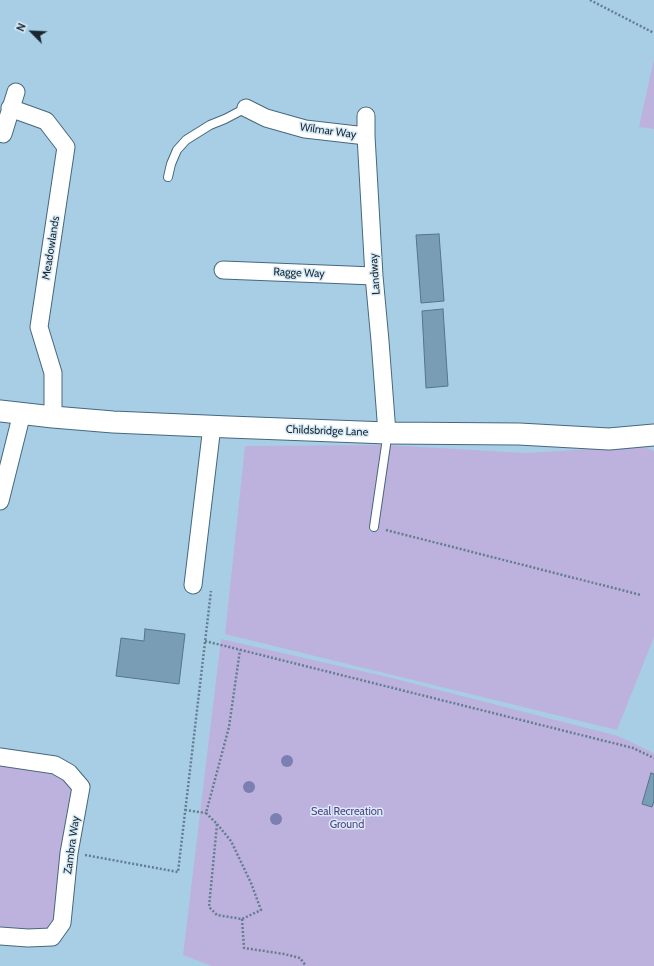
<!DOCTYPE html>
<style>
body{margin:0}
#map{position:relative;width:654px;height:966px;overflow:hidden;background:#a8cee6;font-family:Cabin,sans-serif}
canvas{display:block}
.north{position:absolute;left:12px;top:12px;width:40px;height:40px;-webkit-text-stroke:3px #d8ebf8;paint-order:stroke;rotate:294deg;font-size:11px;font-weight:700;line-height:16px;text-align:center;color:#192731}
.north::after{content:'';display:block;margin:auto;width:14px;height:18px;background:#192731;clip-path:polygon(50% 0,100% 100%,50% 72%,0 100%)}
</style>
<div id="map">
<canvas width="654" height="966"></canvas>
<div class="north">N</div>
</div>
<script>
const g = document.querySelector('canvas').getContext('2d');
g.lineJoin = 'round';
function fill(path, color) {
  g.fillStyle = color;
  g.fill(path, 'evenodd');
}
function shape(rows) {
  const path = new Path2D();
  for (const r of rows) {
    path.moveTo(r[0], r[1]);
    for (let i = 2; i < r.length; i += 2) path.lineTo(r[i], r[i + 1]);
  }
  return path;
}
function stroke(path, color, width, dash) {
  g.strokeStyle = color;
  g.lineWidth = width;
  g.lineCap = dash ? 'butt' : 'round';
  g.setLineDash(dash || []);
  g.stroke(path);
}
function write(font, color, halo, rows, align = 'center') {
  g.font = font + ' Cabin,sans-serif';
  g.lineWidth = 3;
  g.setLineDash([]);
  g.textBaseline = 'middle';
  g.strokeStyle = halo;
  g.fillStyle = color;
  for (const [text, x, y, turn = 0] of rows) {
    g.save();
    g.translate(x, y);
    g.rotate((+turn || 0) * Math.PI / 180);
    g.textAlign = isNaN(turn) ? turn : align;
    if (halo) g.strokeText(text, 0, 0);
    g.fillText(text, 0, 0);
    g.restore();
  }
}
fill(shape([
 [654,59,654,129,639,127],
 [386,445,526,453,641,446,654,451,654,637,617,730,225,634,245,446],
 [221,639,388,677,618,736,654,753,654,966,212,966,183,955],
 [0,757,55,765,81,787,52,937,0,936]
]), '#bdb2dd');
const building = shape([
 [439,234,444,301,421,303,416,235,439,234],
 [443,309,448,386,426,388,422,311,443,309],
 [145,629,185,634,179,684,116,676,121,638,144,641,145,629],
 [651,773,654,774,654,801,652,807,642,804,651,773]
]);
fill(building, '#799db5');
stroke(building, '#52758c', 1);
const service = shape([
 [168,177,171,164,177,150,186,140,210,125,225,119,246,108],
 [374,527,386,445,387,434]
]);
const minor = shape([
 [10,108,46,121,66,147,39,327,53,373,53,417],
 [246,108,266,118,305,129,366,136],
 [366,116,366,136,374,276,380,341,387,433],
 [3,134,16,92],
 [223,270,374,276],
 [0,501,22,413],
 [193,585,212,426],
 [0,757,55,765,69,773,81,787,69,853,62,923,52,937,28,938,0,936]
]);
const tertiary = shape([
 [0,411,53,417,113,422,229,427,387,433,519,434,609,439,654,435]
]);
stroke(service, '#45687e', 10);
stroke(minor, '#45687e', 19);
stroke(tertiary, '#45687e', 23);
stroke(shape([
 [590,0,654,33],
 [386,530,641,595],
 [205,641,633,748,654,758],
 [185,810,206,813],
 [217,824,231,841,251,883,261,910,242,919,217,915,209,907,217,824,206,813,229,727,240,650],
 [85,855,178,872,211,591],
 [242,919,244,948,284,954,300,958,306,966]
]), '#637d8f', 2.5, [2, 2]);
stroke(service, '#fff', 8);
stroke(minor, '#fff', 17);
stroke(tertiary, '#fff', 21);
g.fillStyle = '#7b7fb1';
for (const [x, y] of [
 [287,761],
 [249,787],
 [276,819]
]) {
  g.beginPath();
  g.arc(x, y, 6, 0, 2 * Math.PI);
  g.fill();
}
write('11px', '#192731', '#d8ebf8', [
 ["Wilmar Way",328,131,8],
 ["Meadowlands",51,248,-81],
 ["Ragge Way",299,273,2],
 ["Landway",375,274,-94],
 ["Childsbridge Lane",327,431,2],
 ["Zambra Way",72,845,-82]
]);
write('11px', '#573f86', '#d8ebf8', [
 ["Seal Recreation",347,812],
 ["Ground",347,825]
]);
</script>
